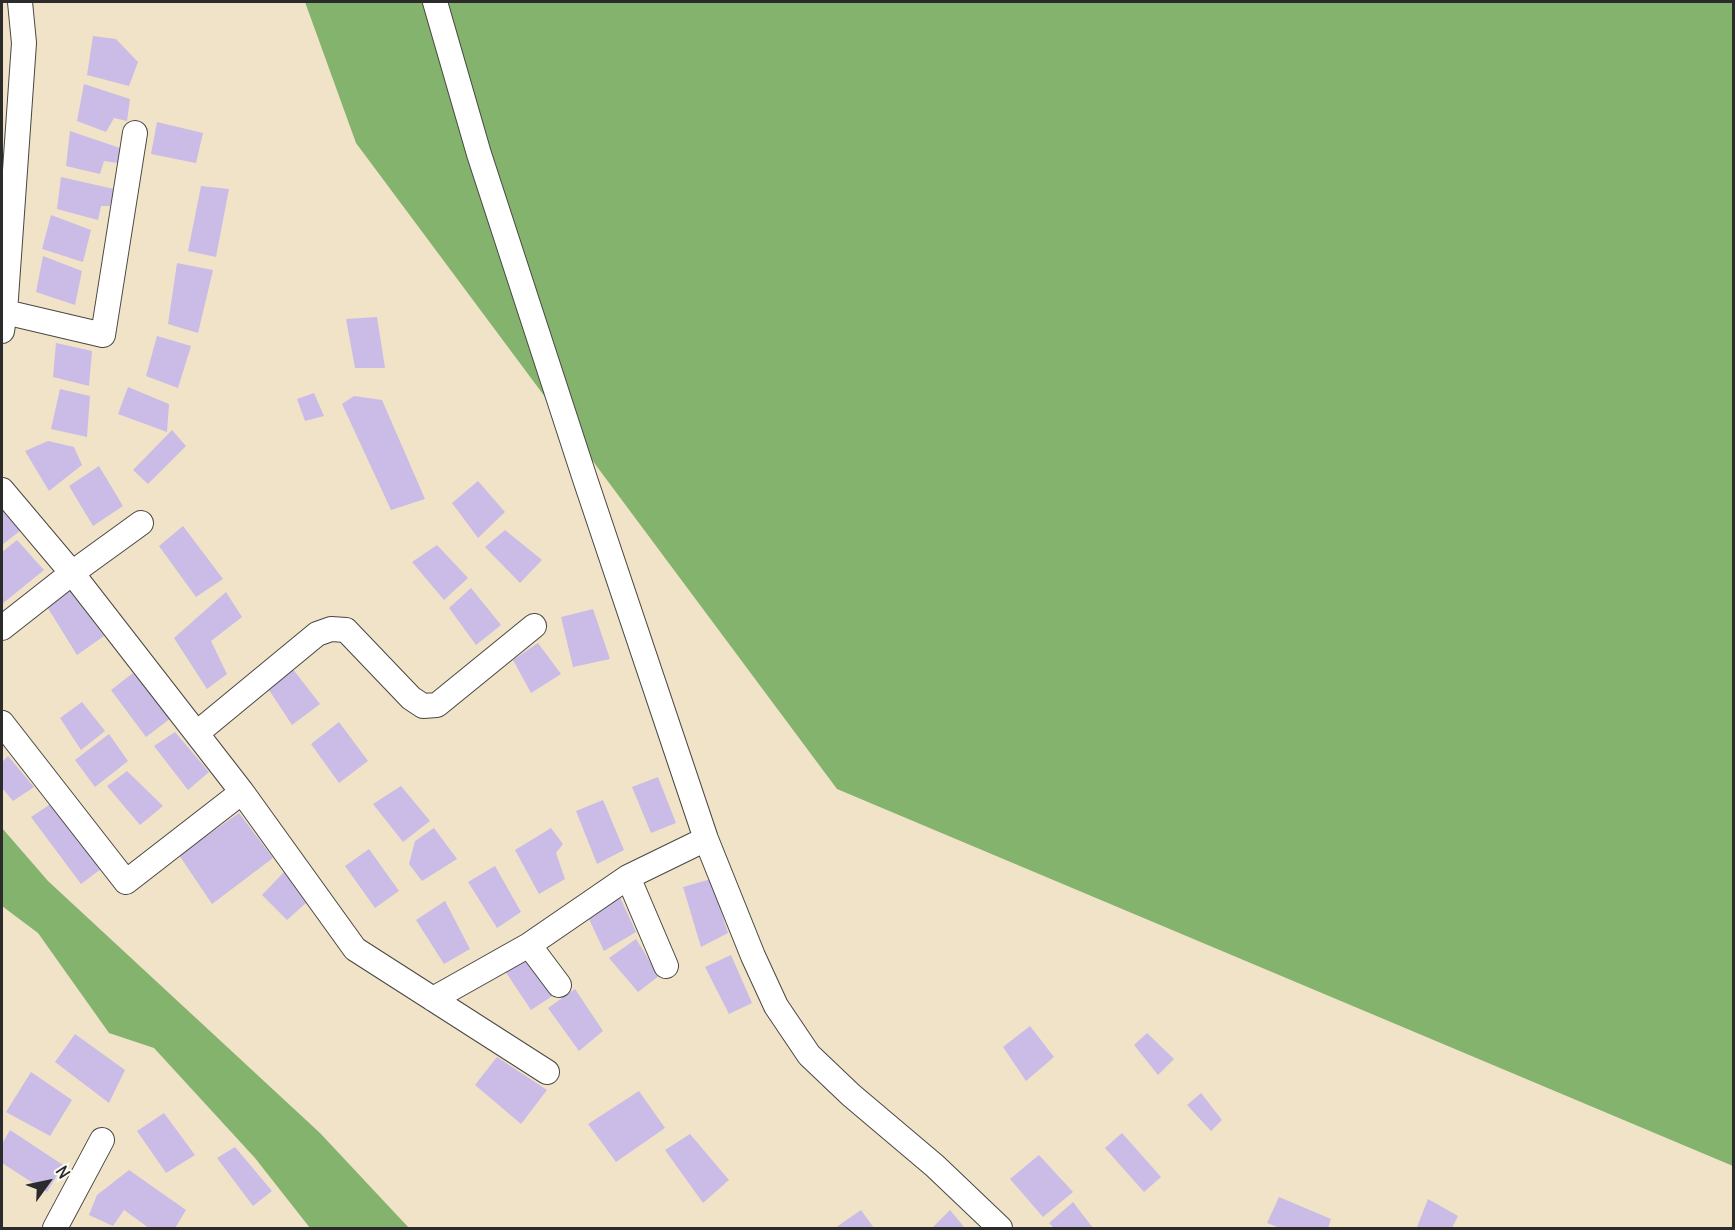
<!DOCTYPE html>
<style>
body{margin:0}
#map{position:relative;width:1735px;height:1230px;overflow:hidden;background:#f1e3c7;font-family:Delius,sans-serif}
canvas{display:block}
.frame{position:absolute;inset:0;border:3px solid #2b2b2b;pointer-events:none}
.north{position:absolute;left:18px;top:1152px;width:60px;height:60px;-webkit-text-stroke:4px #fdfcf7;paint-order:stroke;rotate:57deg;font-size:16px;font-weight:700;line-height:24px;text-align:center;color:#2b2b2b}
.north::after{content:'';display:block;margin:auto;width:21px;height:27px;background:#2b2b2b;clip-path:polygon(50% 0,100% 100%,50% 72%,0 100%)}
</style>
<div id="map">
<canvas width="1735" height="1230"></canvas>
<div class="frame"></div>
<div class="north">N</div>
</div>
<script>
const g = document.querySelector('canvas').getContext('2d');
g.lineJoin = 'round';
function fill(path, color) {
  g.fillStyle = color;
  g.fill(path, 'evenodd');
}
function shape(rows) {
  const path = new Path2D();
  for (const r of rows) {
    path.moveTo(r[0], r[1]);
    for (let i = 2; i < r.length; i += 2) path.lineTo(r[i], r[i + 1]);
  }
  return path;
}
function stroke(path, color, width, dash) {
  g.strokeStyle = color;
  g.lineWidth = width;
  g.lineCap = dash ? 'butt' : 'round';
  g.setLineDash(dash || []);
  g.stroke(path);
}
fill(shape([
 [305,2,1733,2,1733,1166,837,789,356,143],
 [2,828,48,881,320,1133,409,1228,310,1228,255,1158,154,1048,109,1033,38,933,2,906]
]), '#83b36d');
fill(shape([
 [93,36,116,39,138,62,129,86,87,75],
 [84,84,130,99,127,121,114,118,106,132,77,121],
 [157,122,203,133,196,163,151,154],
 [70,131,120,148,118,163,104,161,100,174,66,166],
 [61,177,114,189,110,206,101,206,98,220,57,209],
 [201,186,229,189,216,257,188,251],
 [51,215,91,230,83,262,42,249],
 [43,256,82,271,75,305,36,292],
 [177,263,213,270,198,333,168,324],
 [377,317,385,368,355,368,346,319],
 [157,336,191,346,178,388,146,376],
 [56,343,92,351,89,386,53,377],
 [128,387,169,404,167,432,118,414],
 [60,389,90,396,87,437,51,429],
 [314,393,324,416,305,421,297,399],
 [354,396,382,400,425,499,391,510,342,404],
 [172,430,186,446,148,484,133,470],
 [48,441,74,447,82,465,49,491,25,451],
 [99,466,123,506,93,526,69,486],
 [478,481,505,512,478,538,452,503],
 [2,506,21,530,2,545],
 [183,526,223,579,196,597,159,546],
 [505,530,542,560,520,583,485,547],
 [17,540,44,570,2,604,2,552],
 [437,545,468,578,444,600,412,562],
 [471,588,501,625,476,645,449,608],
 [69,590,104,636,77,655,46,605],
 [226,592,242,617,211,641,227,674,207,689,174,638],
 [593,609,610,659,573,667,561,617],
 [538,643,561,674,531,693,513,660],
 [292,668,320,704,292,725,267,687],
 [133,673,171,718,146,737,111,690],
 [82,702,105,731,81,750,60,718],
 [339,722,368,761,339,783,311,744],
 [175,732,209,772,188,790,154,746],
 [109,734,128,761,95,787,75,760],
 [8,756,34,787,13,801,2,788,2,762],
 [127,771,163,806,140,825,107,786],
 [658,777,676,823,651,833,632,787],
 [401,786,430,821,403,842,373,804],
 [603,800,624,850,597,864,576,811],
 [52,803,101,869,81,884,31,817],
 [239,813,273,858,212,904,179,855],
 [434,828,457,859,422,881,409,864,415,841],
 [551,828,563,844,556,853,565,879,539,894,515,850],
 [369,849,399,891,375,908,345,866],
 [495,866,521,912,497,928,468,882],
 [284,872,306,903,287,920,262,895],
 [711,879,728,933,701,947,683,887],
 [619,895,636,932,604,951,588,917],
 [445,901,470,949,444,964,416,920],
 [636,939,659,976,638,992,609,958],
 [527,955,554,995,531,1010,505,971],
 [731,955,752,1003,729,1014,705,967],
 [575,989,603,1031,579,1051,548,1008],
 [1030,1026,1054,1057,1026,1081,1003,1047],
 [1147,1033,1174,1059,1158,1075,1134,1045],
 [75,1034,125,1070,109,1103,55,1062],
 [497,1057,547,1090,521,1124,475,1085],
 [31,1072,72,1100,50,1136,6,1112],
 [639,1091,665,1128,616,1162,588,1124],
 [1201,1093,1222,1120,1211,1131,1187,1105],
 [164,1113,195,1155,166,1173,137,1131],
 [10,1130,63,1165,47,1192,2,1163,2,1144],
 [1122,1133,1161,1177,1144,1192,1105,1148],
 [690,1134,729,1180,703,1203,665,1150],
 [235,1147,272,1191,253,1206,217,1158],
 [1039,1155,1073,1192,1043,1217,1010,1179],
 [129,1170,186,1210,175,1228,149,1228,124,1210,113,1226,89,1215,97,1195],
 [1279,1197,1331,1219,1328,1228,1280,1228,1267,1223],
 [1428,1199,1458,1216,1452,1228,1417,1227],
 [1073,1202,1093,1228,1054,1228,1049,1223],
 [861,1210,874,1228,835,1228],
 [950,1210,965,1228,932,1228]
]), '#cabce6');
const minor = shape([
 [435,2,479,154,585,479,706,839,753,956,776,1006,809,1055,851,1095,935,1166,1000,1228],
 [5,312,103,335,135,133],
 [2,331,5,312,24,43,20,2],
 [2,490,72,573,242,792,355,949,547,1072],
 [2,628,72,573,141,523],
 [2,723,126,882,242,792],
 [197,733,317,634,331,629,346,630,411,698,423,706,437,705,534,626],
 [628,877,666,966],
 [529,945,559,985],
 [433,999,529,945,628,877,706,839],
 [55,1228,102,1140]
]);
stroke(minor, '#494742', 26);
stroke(minor, '#fff', 24);
</script>
